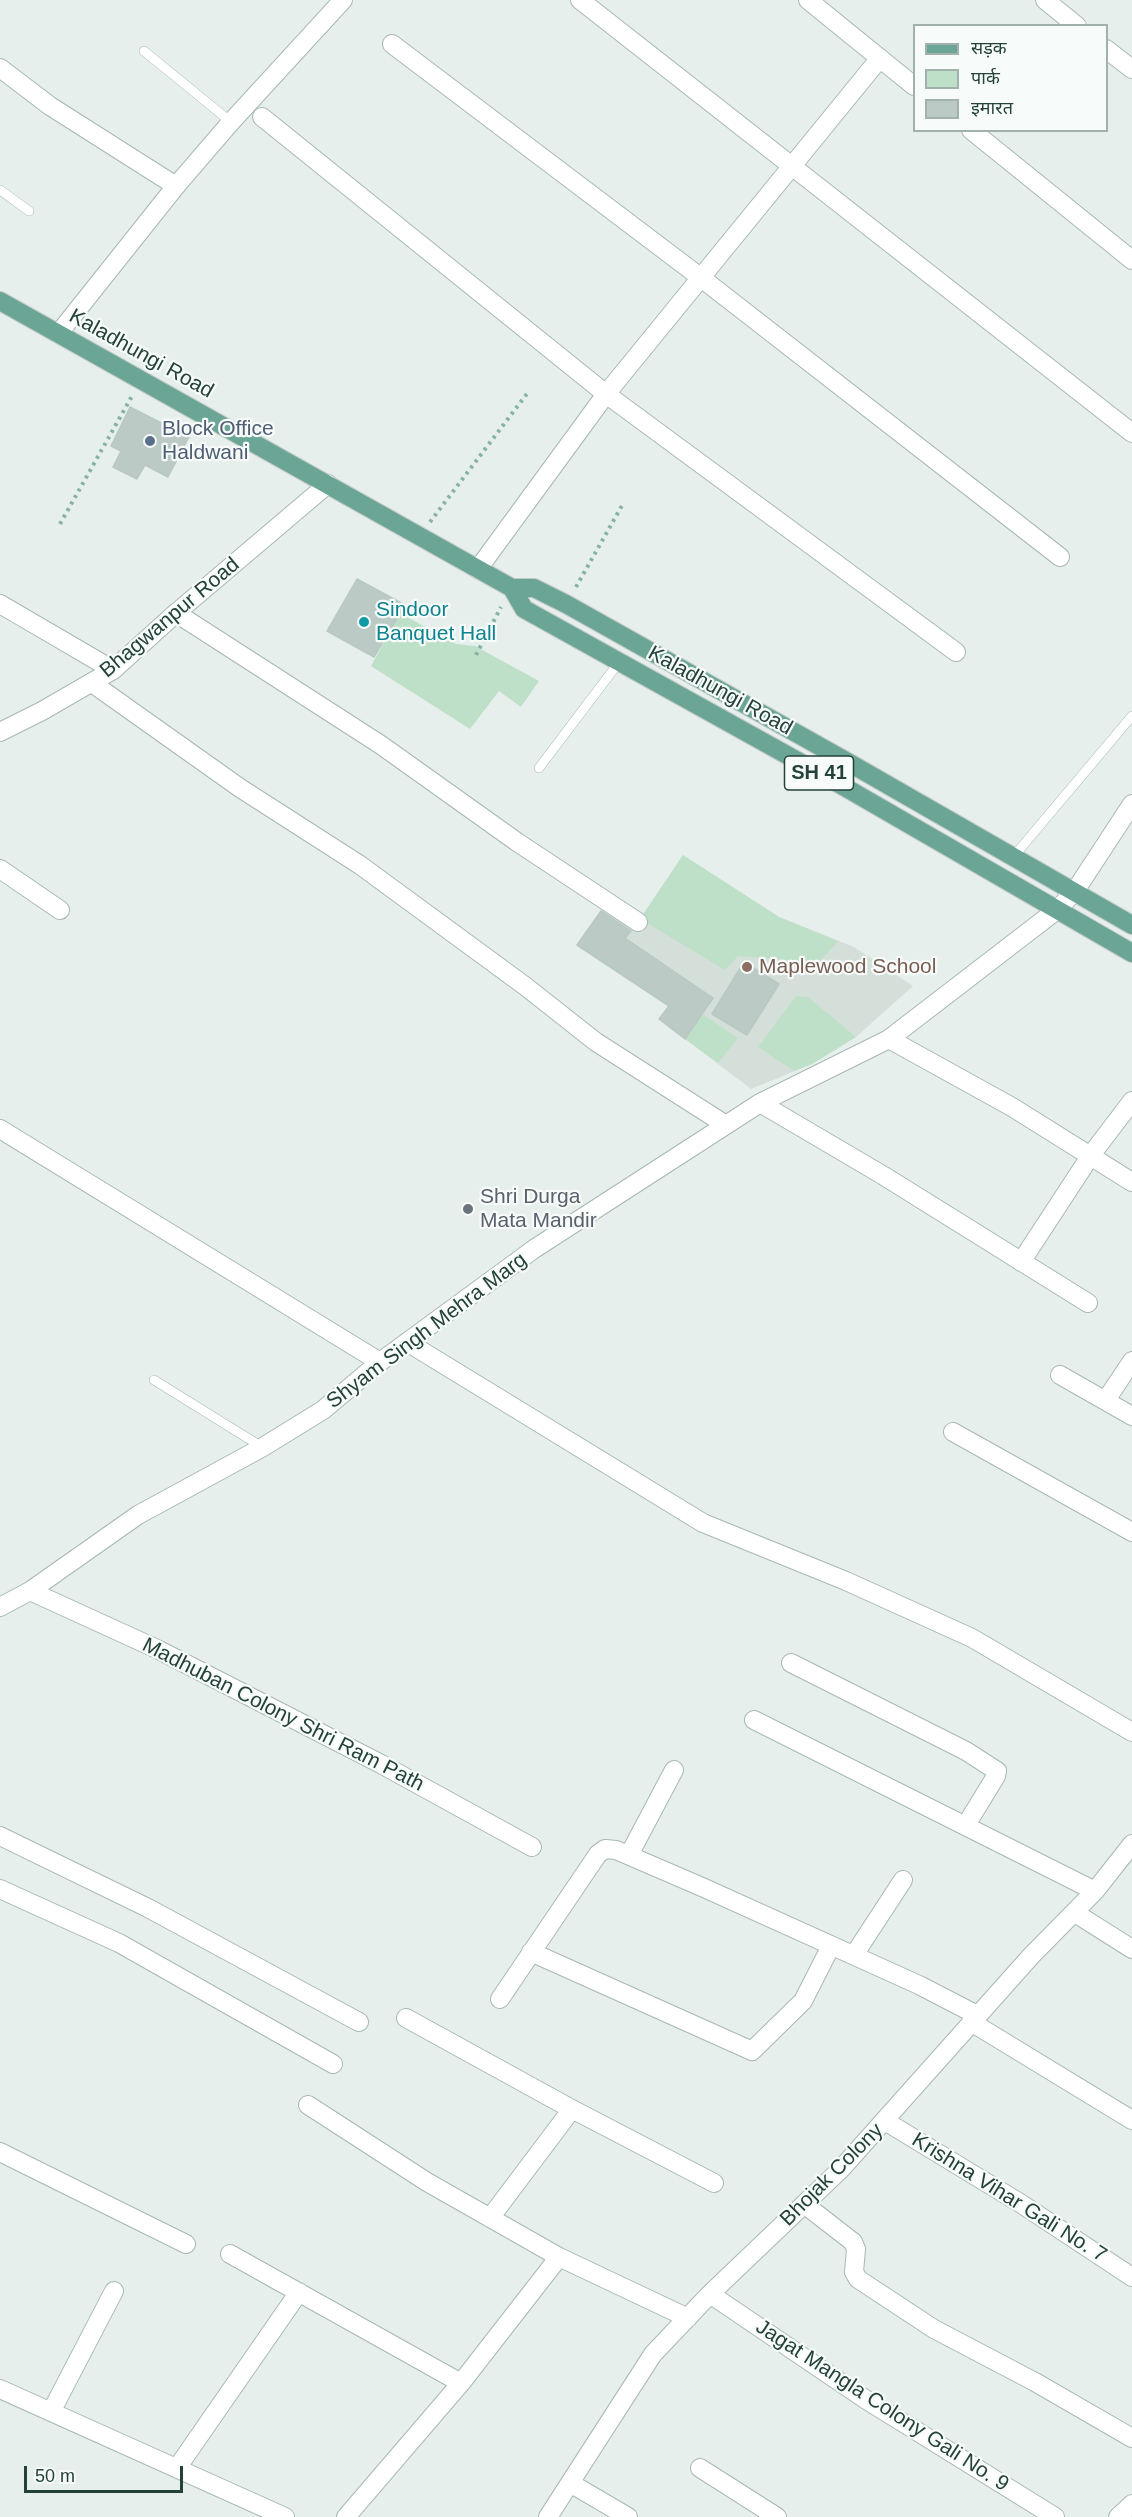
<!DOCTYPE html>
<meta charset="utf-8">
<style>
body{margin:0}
#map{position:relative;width:1132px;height:2517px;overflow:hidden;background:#e6efeb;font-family:Arial,"Noto Sans Devanagari",sans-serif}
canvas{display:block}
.legend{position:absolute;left:913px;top:24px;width:195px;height:108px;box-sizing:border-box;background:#f7fbf9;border:2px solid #a3b1ad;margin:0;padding:8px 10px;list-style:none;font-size:18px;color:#24423a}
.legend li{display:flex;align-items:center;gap:12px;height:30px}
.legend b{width:30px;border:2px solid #a3b1ad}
.scale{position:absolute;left:24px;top:2466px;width:159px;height:27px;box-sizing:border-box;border:3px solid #24423a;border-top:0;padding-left:8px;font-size:18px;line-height:21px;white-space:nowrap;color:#24423a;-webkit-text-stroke:4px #f7fbf9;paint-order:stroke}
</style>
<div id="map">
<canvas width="1132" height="2517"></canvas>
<ul class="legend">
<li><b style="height:8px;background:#6aa596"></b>सड़क</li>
<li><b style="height:16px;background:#bfe0c8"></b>पार्क</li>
<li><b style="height:16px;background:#bbcac4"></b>इमारत</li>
</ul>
<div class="scale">50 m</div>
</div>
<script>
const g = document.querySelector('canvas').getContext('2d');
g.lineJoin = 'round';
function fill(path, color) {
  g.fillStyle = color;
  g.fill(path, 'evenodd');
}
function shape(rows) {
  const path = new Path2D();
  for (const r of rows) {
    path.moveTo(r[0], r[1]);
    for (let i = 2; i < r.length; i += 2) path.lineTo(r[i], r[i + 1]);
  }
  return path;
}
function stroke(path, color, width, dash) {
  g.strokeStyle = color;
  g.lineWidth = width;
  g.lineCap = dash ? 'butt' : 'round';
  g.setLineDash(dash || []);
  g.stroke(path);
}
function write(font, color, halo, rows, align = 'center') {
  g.font = font + ' Arial,sans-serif';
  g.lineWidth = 4.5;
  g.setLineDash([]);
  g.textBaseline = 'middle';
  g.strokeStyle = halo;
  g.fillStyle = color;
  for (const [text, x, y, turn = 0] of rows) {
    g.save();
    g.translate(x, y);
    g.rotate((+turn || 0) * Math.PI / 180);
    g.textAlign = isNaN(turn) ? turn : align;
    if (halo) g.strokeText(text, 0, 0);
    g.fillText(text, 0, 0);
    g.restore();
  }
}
fill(shape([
 [683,855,779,917,854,947,913,986,856,1037,812,1064,751,1089,659,1019,669,1006,577,945,604,907,635,926]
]), '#d4dfda');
fill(shape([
 [400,613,456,644,475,646,539,681,521,707,499,691,470,729,371,666],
 [683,855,779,917,838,941,810,973,787,960,738,956,725,970,640,919],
 [796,996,808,997,856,1037,812,1064,794,1071,758,1047],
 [702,1014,738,1038,718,1063,685,1039]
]), '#bfe0c8');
const building = shape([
 [130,407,189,437,168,477,145,465,137,479,113,467,121,451,111,446,130,407],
 [357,579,405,605,374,657,327,631,357,579],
 [601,911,631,931,625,938,713,998,685,1039,659,1019,669,1006,577,945,601,911],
 [744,962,779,984,747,1035,712,1014,744,962]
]);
fill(building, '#bbcac4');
stroke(building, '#b8c9c2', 1.5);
const service = shape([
 [144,51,231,122],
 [0,190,29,211],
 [539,768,620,661],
 [1014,856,1132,716],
 [154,1380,262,1447]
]);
const minor = shape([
 [580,0,1132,433],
 [808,0,914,86],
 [1045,0,1077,26],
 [392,44,700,277,1060,557],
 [1106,49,1132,69],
 [0,68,50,106,176,186],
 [262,117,606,394,956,652],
 [971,130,1132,260],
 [478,569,606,394,880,58],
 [0,604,113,670],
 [176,613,381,745,517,842,638,922],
 [92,683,240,788,360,865,525,986,596,1042,726,1125],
 [0,869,60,910],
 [889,1039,1012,1107,1132,1182],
 [760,1103,884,1176,1088,1303],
 [0,1129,380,1362],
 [1021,1262,1091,1155,1132,1101],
 [407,1342,703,1523,846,1581,972,1638,1132,1732],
 [1060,1375,1132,1416],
 [1106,1400,1132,1361],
 [953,1432,1132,1532],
 [30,1591,157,1649,381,1764,532,1847],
 [0,1607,30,1591,138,1515,263,1447,323,1410,380,1362,534,1249,760,1103,889,1039,1058,909,1075,891,1132,804],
 [791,1663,966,1751,997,1771,996,1776,966,1825],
 [754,1720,1095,1891],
 [0,1836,148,1908,359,2022],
 [629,1855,674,1770],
 [0,1889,119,1943,333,2064],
 [1075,1913,1132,1949],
 [531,1952,752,2051,803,2001,831,1946],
 [854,1955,903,1880],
 [500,1999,598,1854,605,1849,616,1850,702,1887,919,1985,977,2015],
 [406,2018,568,2107,714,2183],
 [971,2022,1132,2120],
 [308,2105,427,2182,559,2257,688,2318],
 [885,2121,1020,2203,1132,2277],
 [0,2152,186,2244],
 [804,2204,853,2242,856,2249,854,2272,858,2279,934,2329,1035,2382,1132,2438],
 [490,2218,572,2109],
 [230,2254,461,2383],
 [710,2294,865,2399,1055,2517],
 [0,2389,285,2517],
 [51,2412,114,2291],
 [177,2468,299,2292],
 [700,2468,777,2517],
 [570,2483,628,2517],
 [346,2517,461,2383,559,2257],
 [548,2517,653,2354,710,2294,841,2169,1031,1956,1095,1891,1132,1844]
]);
const tertiary = shape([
 [59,333,176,186,231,122,343,0],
 [0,732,42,711,113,670,176,613,328,484],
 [1118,2517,1132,2504]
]);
const primary = shape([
 [0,301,478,569,512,588,524,609,841,785,1132,953],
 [512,588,534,588,566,604,853,765,1132,925]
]);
stroke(service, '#a8b8b2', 10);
stroke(minor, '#a8b8b2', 20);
stroke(tertiary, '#a8b8b2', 20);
stroke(primary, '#c2cac8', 20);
stroke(shape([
 [430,522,529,391],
 [60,524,132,396],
 [576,587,624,502],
 [476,655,501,607]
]), '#86b3a5', 4, [3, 4.5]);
stroke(service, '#fff', 9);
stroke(minor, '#fff', 18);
stroke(tertiary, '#fff', 18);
stroke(primary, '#6aa596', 18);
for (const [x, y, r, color] of [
 [150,441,6,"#5c6f8a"],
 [364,622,6,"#0f9aa8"],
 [747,967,6,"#8d6e63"],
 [468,1209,6,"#6b7280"]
]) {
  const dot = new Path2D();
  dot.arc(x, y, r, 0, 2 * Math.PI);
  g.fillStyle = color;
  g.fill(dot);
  stroke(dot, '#f7fbf9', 2);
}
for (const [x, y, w] of [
 [819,773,69]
]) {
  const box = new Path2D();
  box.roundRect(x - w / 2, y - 17, w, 34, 4.5);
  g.fillStyle = '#f7fbf9';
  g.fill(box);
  stroke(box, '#24423a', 1.5);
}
write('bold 20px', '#24423a', null, [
 ["SH 41",819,773]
]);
write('21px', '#24423a', '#f7fbf9', [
 ["Kaladhungi Road",141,354,29],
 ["Bhagwanpur Road",170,618,-40],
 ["Kaladhungi Road",720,691,29],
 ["Shyam Singh Mehra Marg",427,1331,-37],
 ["Madhuban Colony Shri Ram Path",283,1715,27],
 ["Bhojak Colony",832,2175,-45],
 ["Krishna Vihar Gali No. 7",1009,2198,32],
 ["Jagat Mangla Colony Gali No. 9",882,2406,33]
]);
write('21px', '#4e5e75', '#f7fbf9', [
 ["Block Office",162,429],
 ["Haldwani",162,453]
], 'left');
write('21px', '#0d838f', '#f7fbf9', [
 ["Sindoor",376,610],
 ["Banquet Hall",376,634]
], 'left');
write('21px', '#785e54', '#f7fbf9', [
 ["Maplewood School",759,967]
], 'left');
write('21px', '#5b616d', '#f7fbf9', [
 ["Shri Durga",480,1197],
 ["Mata Mandir",480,1221]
], 'left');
</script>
